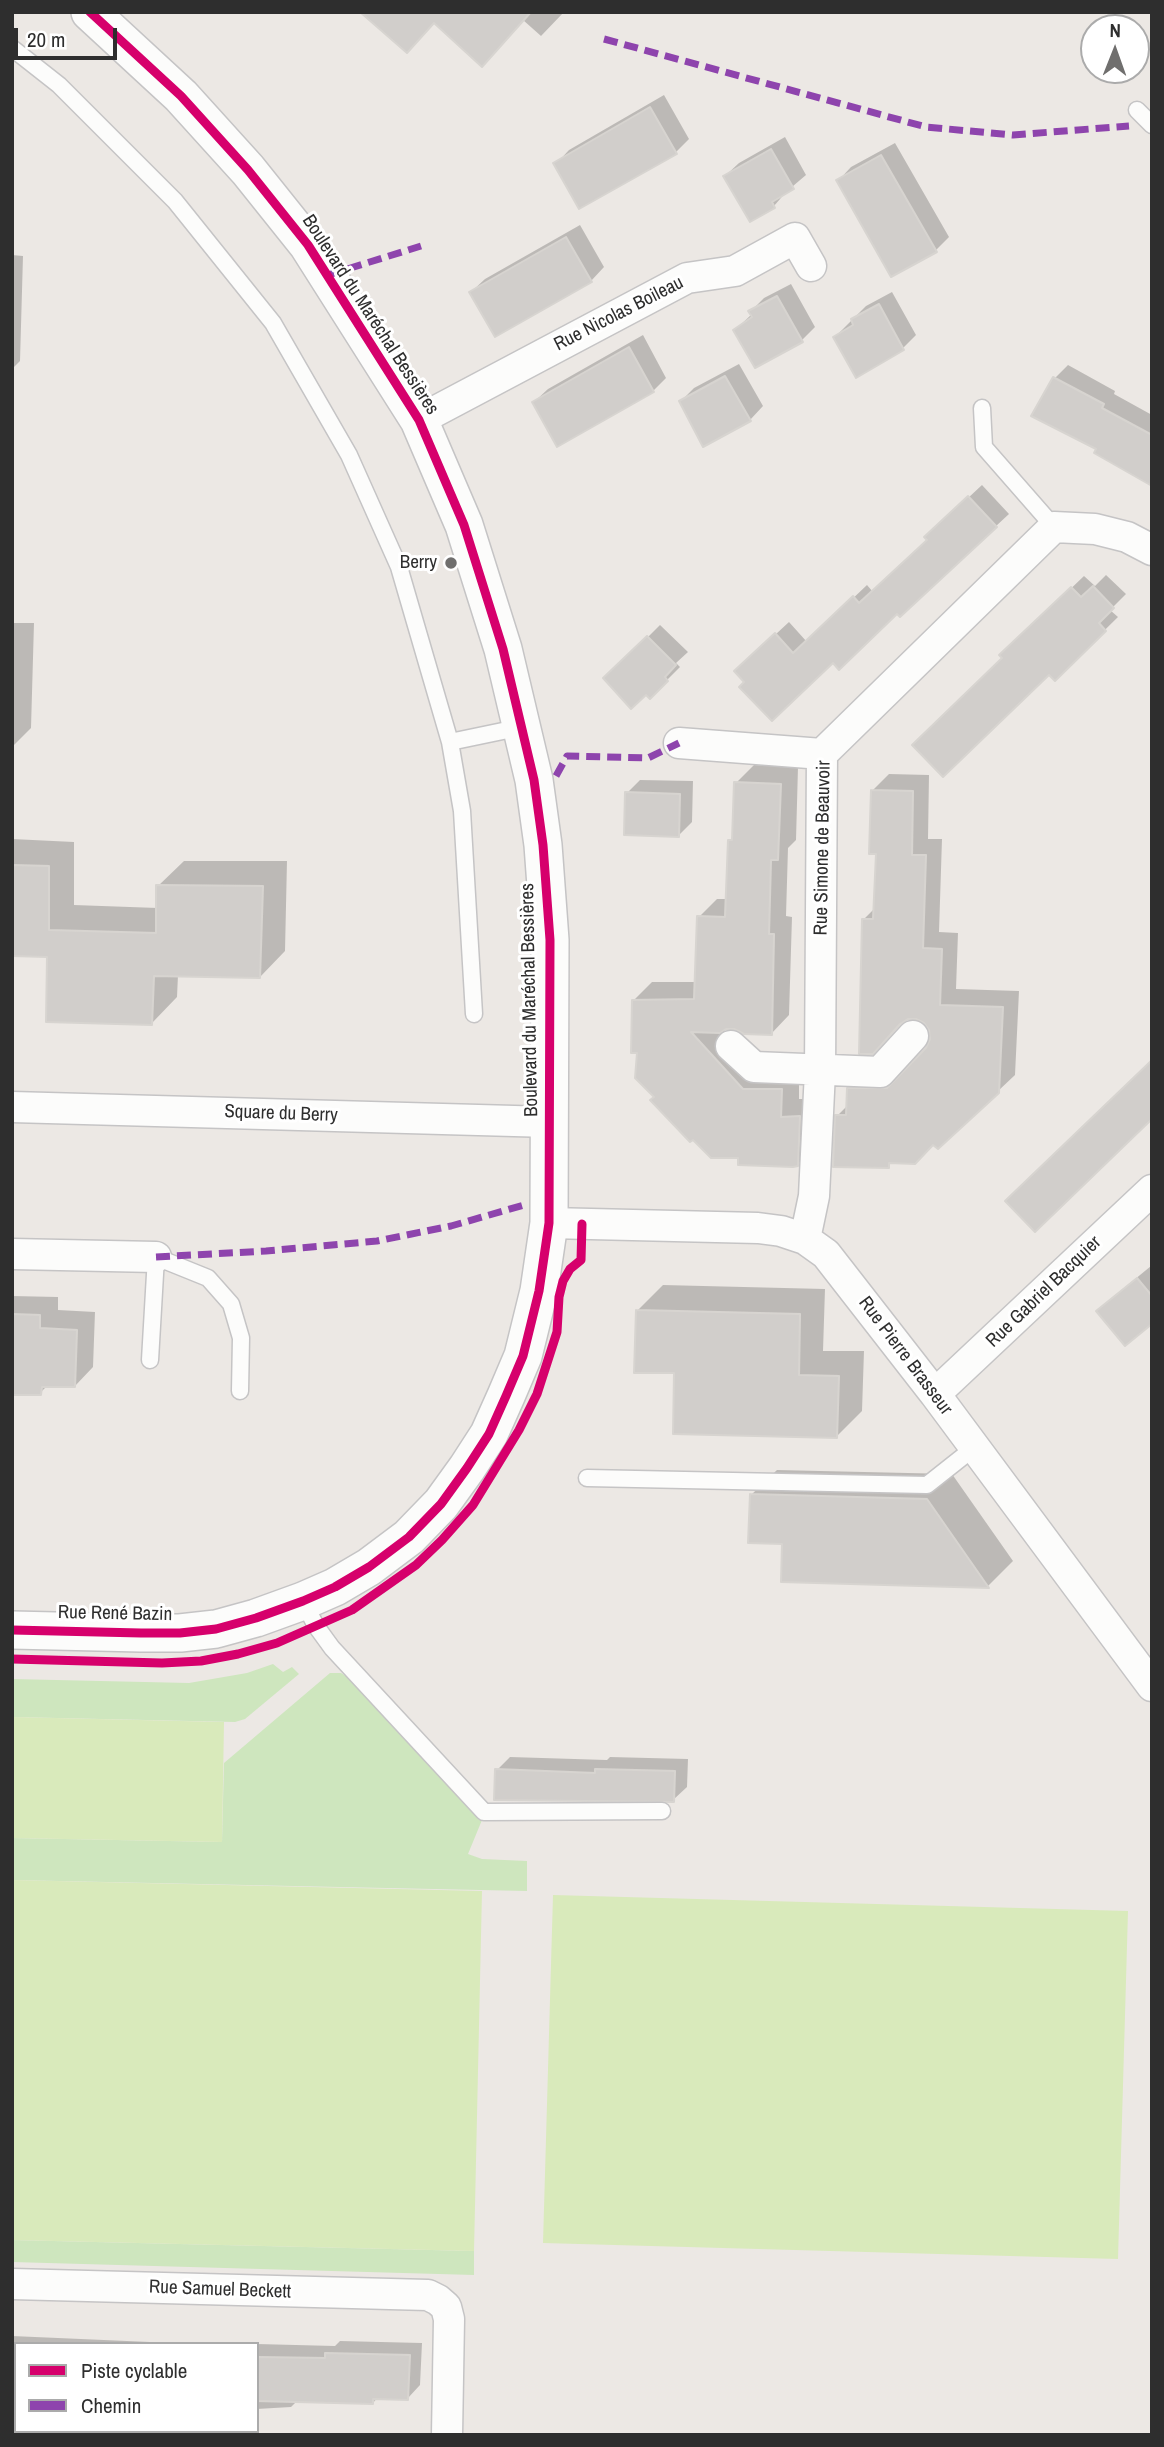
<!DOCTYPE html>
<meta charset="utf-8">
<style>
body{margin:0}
#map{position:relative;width:1164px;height:2447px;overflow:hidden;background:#ece8e4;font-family:"Archivo Narrow",sans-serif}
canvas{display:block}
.frame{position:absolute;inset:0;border:14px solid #2e2e2e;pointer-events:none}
.legend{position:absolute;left:14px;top:2342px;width:245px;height:91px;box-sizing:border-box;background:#fff;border:2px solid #ababab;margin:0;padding:9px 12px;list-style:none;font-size:21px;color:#2e2e2e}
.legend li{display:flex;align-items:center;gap:14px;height:35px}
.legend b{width:35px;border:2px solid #ababab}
.north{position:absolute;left:1080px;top:14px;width:70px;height:70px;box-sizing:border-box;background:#fff;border:2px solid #ababab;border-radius:50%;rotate:1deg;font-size:19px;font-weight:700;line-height:28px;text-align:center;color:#2e2e2e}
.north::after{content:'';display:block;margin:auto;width:24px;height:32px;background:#706f6e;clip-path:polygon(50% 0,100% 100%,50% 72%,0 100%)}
.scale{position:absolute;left:14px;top:28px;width:103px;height:32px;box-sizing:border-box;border:4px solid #2e2e2e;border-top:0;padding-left:9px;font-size:21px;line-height:24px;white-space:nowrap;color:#2e2e2e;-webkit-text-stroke:5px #fff;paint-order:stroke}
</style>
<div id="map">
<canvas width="1164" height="2447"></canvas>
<div class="frame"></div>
<ul class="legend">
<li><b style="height:9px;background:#d6006c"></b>Piste cyclable</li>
<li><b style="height:9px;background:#8e44ad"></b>Chemin</li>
</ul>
<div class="north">N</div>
<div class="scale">20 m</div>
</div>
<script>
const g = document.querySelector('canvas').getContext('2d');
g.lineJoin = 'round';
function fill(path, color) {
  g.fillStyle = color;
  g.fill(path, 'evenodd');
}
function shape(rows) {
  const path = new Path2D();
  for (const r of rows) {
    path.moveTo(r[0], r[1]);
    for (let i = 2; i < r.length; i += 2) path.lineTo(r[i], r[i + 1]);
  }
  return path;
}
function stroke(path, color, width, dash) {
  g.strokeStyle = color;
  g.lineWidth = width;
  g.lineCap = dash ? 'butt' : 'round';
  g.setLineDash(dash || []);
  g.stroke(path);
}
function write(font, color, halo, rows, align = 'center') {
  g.font = font + ' "Archivo Narrow",sans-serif';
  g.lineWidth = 6;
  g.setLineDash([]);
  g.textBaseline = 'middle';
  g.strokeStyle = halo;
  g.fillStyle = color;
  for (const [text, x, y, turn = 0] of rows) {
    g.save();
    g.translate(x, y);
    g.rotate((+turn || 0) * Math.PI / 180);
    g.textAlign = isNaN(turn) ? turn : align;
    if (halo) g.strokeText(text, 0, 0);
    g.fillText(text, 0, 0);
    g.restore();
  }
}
fill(shape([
 [273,1664,283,1672,292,1667,299,1674,245,1719,235,1722,12,1717,12,1679,189,1683,247,1673],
 [330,1673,341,1673,352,1680,482,1820,468,1854,482,1859,527,1861,527,1891,12,1880,12,1838,222,1842,224,1763],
 [12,2240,474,2251,474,2275,12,2262]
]), '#cee6be');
fill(shape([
 [12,1717,224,1722,222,1842,12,1838],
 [12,1880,482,1891,474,2251,12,2240],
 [553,1895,1128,1911,1118,2259,543,2243]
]), '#d9eabb');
fill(shape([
 [481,12,564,12,541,36,523,20],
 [664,95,689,139,675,153,556,164,569,150],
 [785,137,806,175,786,192,774,206,725,176,739,163],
 [895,143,949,237,936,250,838,181,851,167],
 [580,225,604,267,591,281,471,292,485,279],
 [12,255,23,256,20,361,12,369],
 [791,284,815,327,802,340,735,330,752,314,751,311,764,298],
 [892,292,916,335,903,348,857,375,835,337,866,306],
 [643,335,666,378,653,391,534,402,548,389],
 [739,364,763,406,750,420,681,401,694,388],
 [1068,365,1115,391,1114,394,1152,415,1152,484,1099,448,1055,378],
 [982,485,1009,514,900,615,897,612,833,661,747,682,749,659,789,622,807,642,867,585,873,592,929,540,939,525],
 [1106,575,1126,594,1110,610,1118,617,1055,679,1049,672,1004,657,1014,643,1084,576,1095,586],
 [12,623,34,623,31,728,12,747],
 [660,625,688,652,676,663,680,667,650,697,646,692,606,679],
 [754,765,798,767,796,840,788,848,786,916,792,917,789,1015,771,1034,734,1027,723,1029,762,1072,799,1071,799,1099,818,1099,815,1146,797,1165,740,1157,656,1097,639,1051,634,1000,652,982,696,982,699,917,717,899,727,899,729,841,734,837,736,783],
 [889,774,929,775,928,839,942,839,939,932,958,933,956,989,1019,991,1015,1075,997,1092,933,1143,893,1161,888,1166,837,1116,848,1105,849,1089,865,1072,905,1072,927,1049,932,1039,931,1030,864,919,875,908,877,853,873,790],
 [640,780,693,781,692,822,679,835,627,793],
 [12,839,74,842,74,905,158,908,158,886,184,861,287,861,285,951,260,977,178,975,177,997,152,1023,48,956,12,955],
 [1151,1266,1152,1322,1098,1311,1112,1298],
 [663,1285,825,1289,823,1351,864,1351,862,1411,837,1436,638,1310],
 [12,1296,58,1297,58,1310,95,1312,93,1367,75,1386,48,1385,40,1393,12,1393],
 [777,1470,952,1474,1013,1561,988,1586,782,1581,783,1542,751,1495],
 [510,1757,607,1760,610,1757,688,1759,687,1787,673,1800,497,1770],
 [12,2336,173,2343,173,2344,16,2344,16,2413,13,2413],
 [340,2341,422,2343,420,2385,408,2398,378,2397,373,2403,298,2400,291,2407,257,2409,257,2344,335,2346]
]), '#0003');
const building = shape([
 [360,12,531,12,482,67,434,23,407,53,360,12],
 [650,107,677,154,579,209,553,163,650,107],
 [771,149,794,189,772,202,775,208,750,222,723,176,771,149],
 [881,155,937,252,891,277,836,180,881,155],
 [566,237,592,282,495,337,469,292,566,237],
 [777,296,803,342,755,368,733,330,752,317,748,311,777,296],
 [879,304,904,350,856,378,833,337,853,325,851,319,879,304],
 [629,347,654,392,557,447,532,402,629,347],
 [725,376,751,421,703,447,679,401,725,376],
 [1053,377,1104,404,1102,408,1152,435,1152,486,1094,453,1096,449,1031,416,1053,377],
 [968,496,997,527,900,617,897,614,839,670,833,663,772,721,739,687,744,682,734,671,775,633,793,653,853,596,859,603,927,540,924,537,968,496],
 [1093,586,1114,608,1099,623,1106,631,1055,681,1049,675,943,777,912,745,1002,658,999,655,1071,587,1081,597,1093,586],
 [647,636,676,665,665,677,668,681,650,699,646,695,631,709,603,678,647,636],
 [734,782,781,784,778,860,771,860,769,934,774,934,772,1035,744,1034,734,1029,726,1029,720,1033,691,1032,743,1089,782,1089,781,1117,800,1116,798,1166,793,1167,738,1165,738,1158,711,1158,693,1140,690,1142,650,1100,654,1097,635,1078,637,1053,631,1053,632,1000,694,999,697,916,725,917,728,840,732,840,734,782],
 [871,790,913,791,912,855,926,855,923,948,942,949,940,1005,1003,1007,999,1093,938,1149,933,1145,915,1164,889,1163,889,1168,833,1167,835,1115,846,1115,847,1088,887,1088,926,1048,930,1039,929,1030,924,1023,916,1019,908,1019,900,1024,873,1054,859,1054,862,919,873,919,876,854,869,854,871,790],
 [625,792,680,794,679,837,624,835,625,792],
 [12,865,49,866,49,930,156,933,156,885,263,886,260,978,154,976,152,1025,46,1022,47,957,12,956,12,865],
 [1152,1060,1152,1119,1035,1232,1005,1201,1152,1060],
 [1137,1278,1152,1296,1152,1324,1125,1346,1096,1311,1137,1278],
 [636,1310,800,1314,799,1375,839,1376,837,1438,673,1434,674,1373,634,1373,636,1310],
 [12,1314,40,1315,40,1328,77,1330,75,1387,42,1387,41,1395,12,1395,12,1314],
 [750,1494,927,1499,989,1588,781,1582,782,1544,748,1543,750,1494],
 [495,1769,595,1773,595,1769,675,1771,674,1802,494,1800,495,1769],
 [325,2353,410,2355,408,2400,373,2399,373,2404,257,2401,257,2357,325,2358,325,2353]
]);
fill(building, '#d1cecb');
stroke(building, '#d7d4d0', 2);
const service = shape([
 [12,48,59,85,175,201,273,323,349,455,399,567,450,742,462,811,474,1014],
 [1137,110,1152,125],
 [982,408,984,447,1054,527],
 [450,742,522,727],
 [150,1360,156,1257,208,1278,231,1304,241,1338,240,1391],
 [587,1478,927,1485,975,1447],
 [303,1601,316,1626,332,1648,484,1812,662,1811]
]);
const minor = shape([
 [419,420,687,278,735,271,795,238,811,266],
 [679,743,822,754],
 [731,1046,754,1067,880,1072,913,1036],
 [12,1107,550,1122],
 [549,1223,758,1228,781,1231,805,1239,826,1254,935,1394,1152,1686],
 [805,1239,814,1196,820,1071,822,754,1054,527,1095,529,1127,537,1152,550],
 [12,1254,156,1257],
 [935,1394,1152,1190],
 [12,2284,428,2295,438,2300,446,2307,449,2319,447,2435]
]);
const tertiary = shape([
 [12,1630,141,1633,180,1633,216,1629,256,1618,303,1601,335,1587,369,1567,409,1537,441,1504,467,1468,489,1434,506,1396,523,1356,539,1291,549,1223,550,940,543,845,534,780,503,649,464,525,419,420,308,245,248,170,181,96,90,12]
]);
stroke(service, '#c5c4c5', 19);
stroke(minor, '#c5c4c5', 33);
stroke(tertiary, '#c5c4c5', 40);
stroke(service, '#fcfcfb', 16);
stroke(minor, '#fcfcfb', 30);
stroke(tertiary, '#fcfcfb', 37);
stroke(shape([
 [604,39,926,127,1013,135,1129,126],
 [328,275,421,246],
 [556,776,567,756,648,758,679,743],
 [156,1257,266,1251,377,1241,451,1226,524,1205]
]), '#8e44ad', 7, [14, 7]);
stroke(shape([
 [12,1630,141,1633,180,1633,216,1629,256,1618,303,1601,335,1587,369,1567,409,1537,441,1504,467,1468,489,1434,506,1396,523,1356,539,1291,549,1223,550,940,543,845,534,780,503,649,464,525,419,420,308,245,248,170,181,96,90,12],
 [12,1659,162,1663,201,1661,238,1654,277,1643,352,1610,416,1565,442,1540,473,1505,519,1430,537,1394,557,1332,559,1297,563,1281,570,1269,581,1260,582,1224]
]), '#d6006c', 9);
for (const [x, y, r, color] of [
 [451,563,7,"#706f6e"]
]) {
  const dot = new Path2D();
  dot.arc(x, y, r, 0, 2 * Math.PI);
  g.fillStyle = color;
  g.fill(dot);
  stroke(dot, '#fff', 2.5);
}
write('19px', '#2e2e2e', '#fff', [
 ["Rue Nicolas Boileau",619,314,-27],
 ["Boulevard du Maréchal Bessières",370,315,57],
 ["Rue Simone de Beauvoir",823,848,-89],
 ["Boulevard du Maréchal Bessières",530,1000,-91],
 ["Square du Berry",281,1114,2],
 ["Rue Gabriel Bacquier",1044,1292,-44],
 ["Rue Pierre Brasseur",905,1356,53],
 ["Rue René Bazin",115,1614,1],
 ["Rue Samuel Beckett",220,2290,2]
]);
write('19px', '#2e2e2e', '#fff', [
 ["Berry",437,563]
], 'right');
</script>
